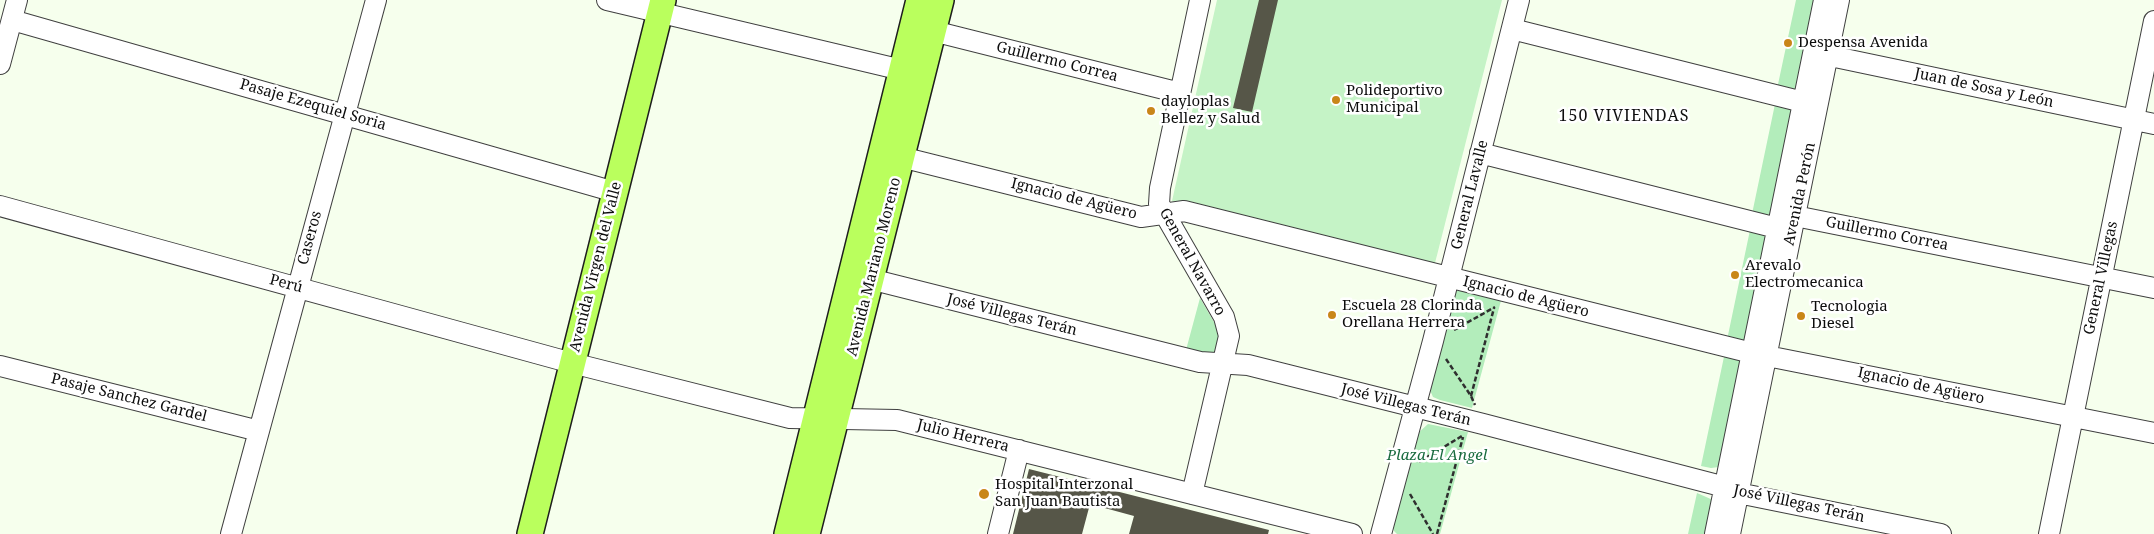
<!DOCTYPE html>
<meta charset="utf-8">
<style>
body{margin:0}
canvas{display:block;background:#f6ffed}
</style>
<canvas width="2154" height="534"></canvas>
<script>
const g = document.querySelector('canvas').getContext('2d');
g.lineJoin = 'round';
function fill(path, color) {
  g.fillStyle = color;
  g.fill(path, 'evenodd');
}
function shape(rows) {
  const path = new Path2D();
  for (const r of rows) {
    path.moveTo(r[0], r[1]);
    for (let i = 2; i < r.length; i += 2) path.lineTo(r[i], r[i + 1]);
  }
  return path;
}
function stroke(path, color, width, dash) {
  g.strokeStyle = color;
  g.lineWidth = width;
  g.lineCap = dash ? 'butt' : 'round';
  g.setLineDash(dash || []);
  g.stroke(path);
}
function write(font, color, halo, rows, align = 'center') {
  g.font = font + ' "Noto Serif",serif';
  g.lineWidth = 5;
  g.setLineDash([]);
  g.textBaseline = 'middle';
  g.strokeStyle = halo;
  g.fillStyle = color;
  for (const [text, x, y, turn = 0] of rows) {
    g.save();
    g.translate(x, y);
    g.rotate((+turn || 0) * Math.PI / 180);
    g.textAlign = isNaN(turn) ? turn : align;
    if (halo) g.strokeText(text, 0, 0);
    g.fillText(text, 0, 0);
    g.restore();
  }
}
fill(shape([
 [1796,0,1817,0,1801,82,1795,89,1787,91,1777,89],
 [1775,104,1791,110,1794,117,1771,214,1762,216,1752,214],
 [1750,230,1760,232,1766,236,1745,340,1737,342,1727,340],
 [1459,289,1502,297,1472,408,1440,400,1433,397,1429,388,1455,292],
 [1200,298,1218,329,1220,350,1213,355,1186,350],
 [1725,352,1741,360,1719,467,1711,468,1701,466],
 [1428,424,1468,432,1440,534,1397,534,1394,531,1393,526,1417,434],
 [1697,493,1713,500,1710,534,1688,534]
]), '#b3edbb');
fill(shape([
 [1217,0,1502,0,1435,263,1431,267,1172,201]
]), '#c5f3c6');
fill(shape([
 [1259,0,1278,0,1252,112,1233,108],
 [1029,469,1269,530,1268,534,1129,534,1134,516,1090,504,1082,534,1013,534]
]), '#565648');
const minor = shape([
 [607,0,902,70],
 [12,20,615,192],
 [1512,29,1803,102],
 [933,31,1180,93],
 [1816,53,2154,124],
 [0,64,17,0],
 [1480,153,1777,228,1795,216,2154,288],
 [901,157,1141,217,1184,211,1752,353,2154,433],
 [0,206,572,363,790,418,897,420,1352,534],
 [870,279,1200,362,1248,365,1483,424,1725,487,1738,493,1941,534],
 [0,366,259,431],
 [1192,494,1229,336,1224,317,1159,204,1160,188,1200,0],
 [231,534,376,0],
 [998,534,1019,450],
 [1381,534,1433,341,1519,0],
 [1715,534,1824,0],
 [1730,534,1839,0],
 [2049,534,2154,21]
]);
const major = shape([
 [530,534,663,0],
 [787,534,919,0],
 [807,534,941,0]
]);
stroke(minor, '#404040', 22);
stroke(major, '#1e1e1e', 28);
stroke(shape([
 [1454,330,1495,307],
 [1446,359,1471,396,1475,405],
 [1471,396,1494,308],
 [1419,462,1462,436],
 [1410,494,1433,534],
 [1437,534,1463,437]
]), '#2f2f2f', 2.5, [5, 2.5]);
stroke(minor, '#fff', 20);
stroke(major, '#baff5d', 25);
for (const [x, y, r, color] of [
 [1788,43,5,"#c98619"],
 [1336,100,5,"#c98619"],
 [1151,111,5,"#c98619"],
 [1735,275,5,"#c98619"],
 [1332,315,5,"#c98619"],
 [1801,316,5,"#c98619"],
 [984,494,6,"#c98619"]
]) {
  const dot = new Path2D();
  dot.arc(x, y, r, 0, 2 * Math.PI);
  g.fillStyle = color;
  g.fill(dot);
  stroke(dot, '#fff', 2);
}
write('15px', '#0d0d0d', '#fff', [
 ["Despensa Avenida",1798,43],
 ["Polideportivo",1346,91],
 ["Municipal",1346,108],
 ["dayloplas",1161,102],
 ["Bellez y Salud",1161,119],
 ["Arevalo",1745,266],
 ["Electromecanica",1745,283],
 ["Escuela 28 Clorinda",1342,306],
 ["Orellana Herrera",1342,323],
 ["Tecnologia",1811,307],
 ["Diesel",1811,324],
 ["Hospital Interzonal",995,485],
 ["San Juan Bautista",995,502]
], 'left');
write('15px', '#0d0d0d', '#fff', [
 ["Guillermo Correa",1057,62,14],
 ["Juan de Sosa y León",1984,88,12],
 ["Pasaje Ezequiel Soria",313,105,16],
 ["Avenida Perón",1800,194,-78],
 ["General Lavalle",1470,195,-76],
 ["Ignacio de Agüero",1074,199,14],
 ["Guillermo Correa",1887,234,11],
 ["Caseros",310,238,-75],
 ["General Navarro",1192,262,61],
 ["Avenida Virgen del Valle",596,267,-76],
 ["Avenida Mariano Moreno",874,267,-76],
 ["General Villegas",2101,278,-78],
 ["Perú",286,284,15],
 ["Ignacio de Agüero",1526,297,14],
 ["José Villegas Terán",1012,315,14],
 ["Ignacio de Agüero",1921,386,12],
 ["Pasaje Sanchez Gardel",129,398,14],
 ["José Villegas Terán",1406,405,14],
 ["Julio Herrera",963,436,14],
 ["José Villegas Terán",1799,504,12]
]);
write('italic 15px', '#186a3e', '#fff', [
 ["Plaza El Angel",1437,456]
]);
g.letterSpacing = '1px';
write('16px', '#0d0d0d', '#fff', [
 ["150 VIVIENDAS",1624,116]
]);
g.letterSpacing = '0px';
</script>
